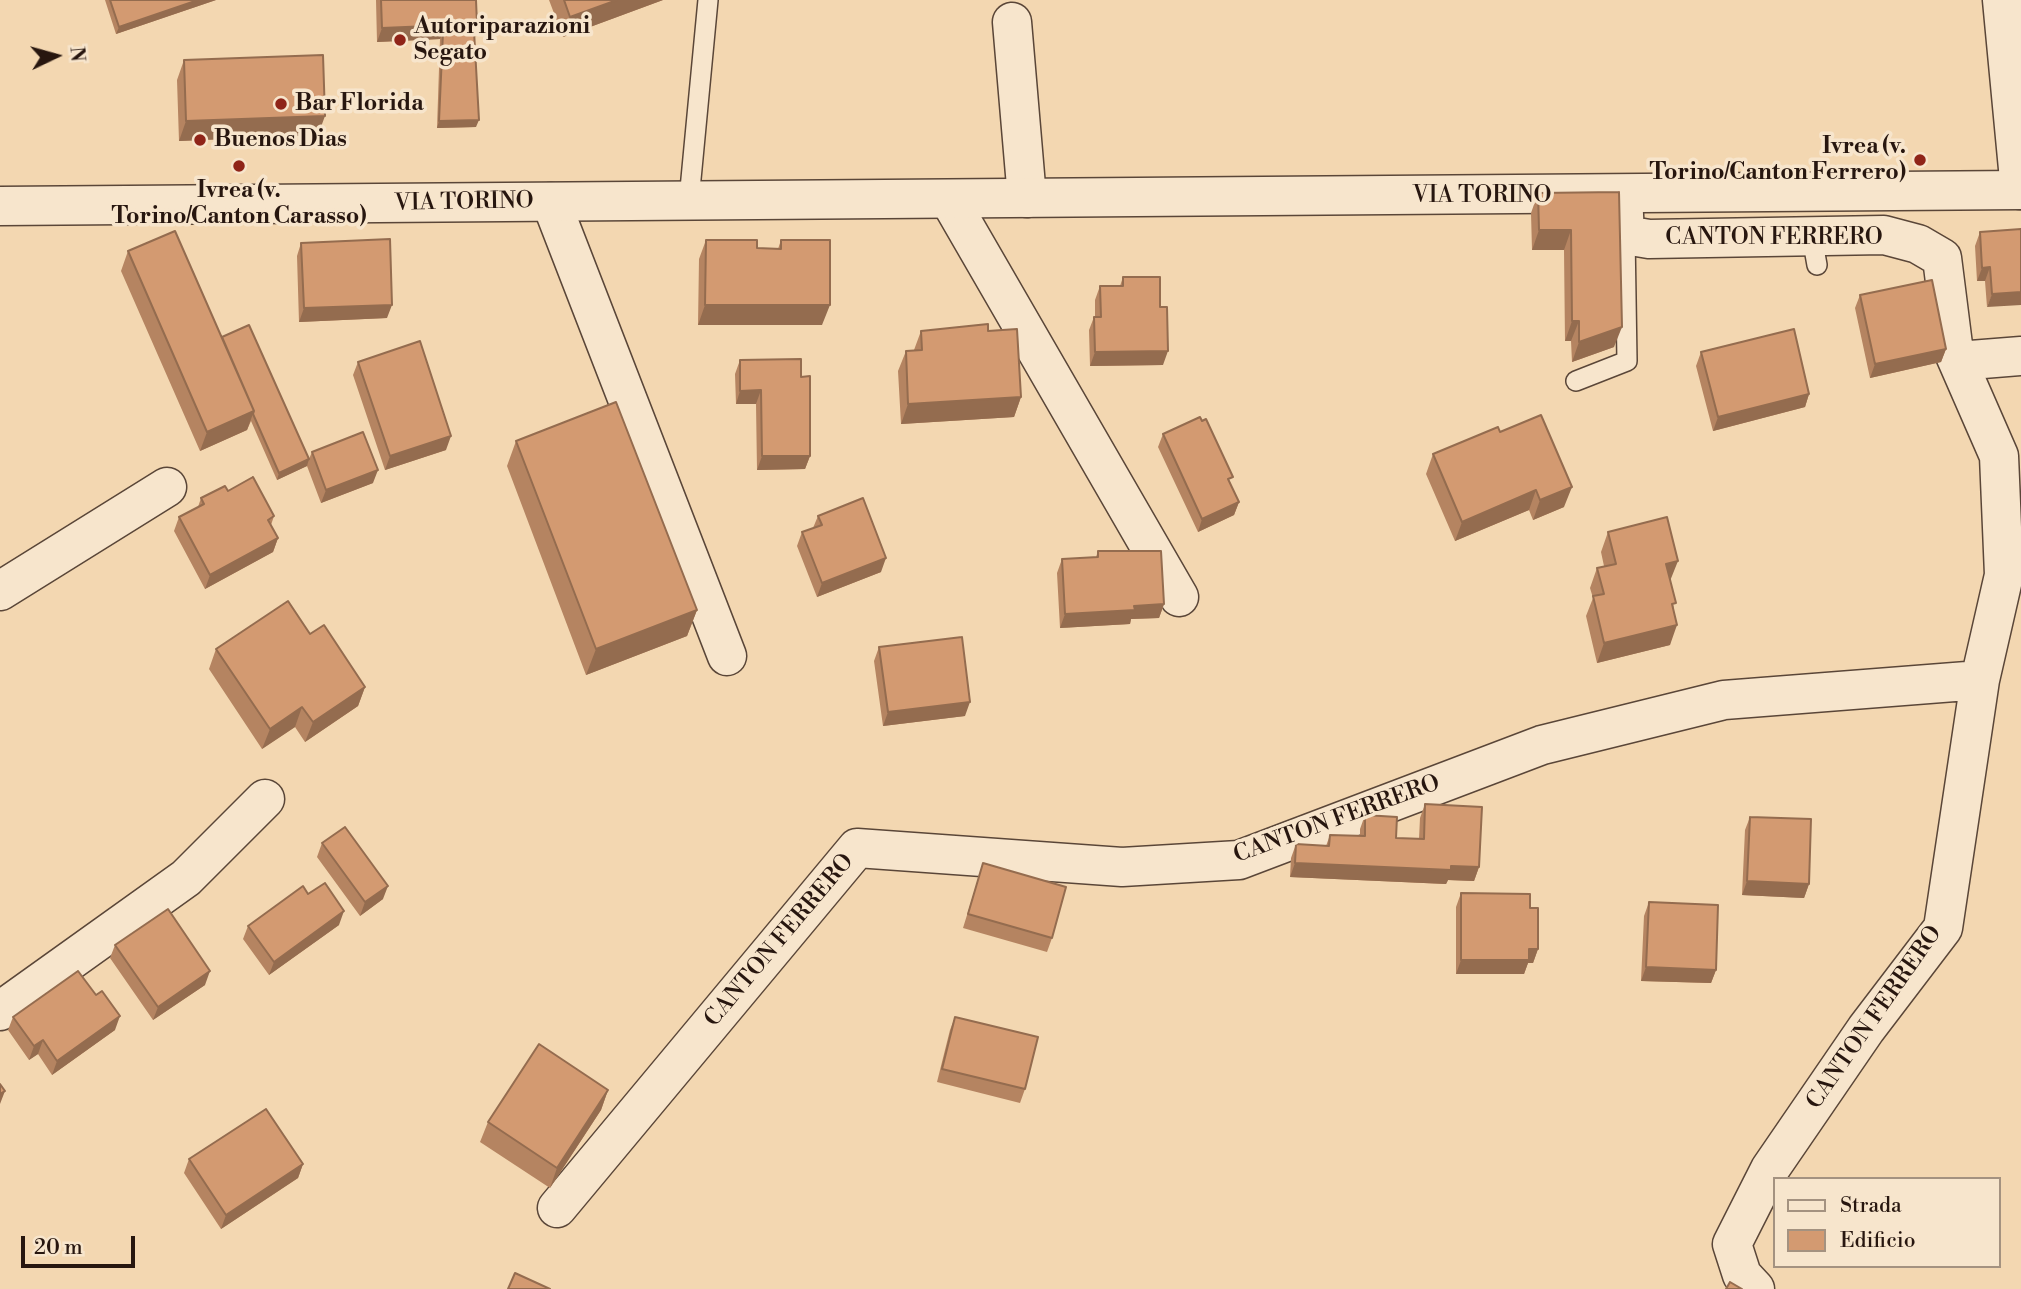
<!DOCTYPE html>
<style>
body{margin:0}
#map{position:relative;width:2021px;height:1289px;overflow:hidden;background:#f3d7b1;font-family:"Libre Bodoni",serif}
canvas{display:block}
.legend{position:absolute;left:1773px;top:1177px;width:228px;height:91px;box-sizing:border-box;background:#f7e5cc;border:2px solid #a49280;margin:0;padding:9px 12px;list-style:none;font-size:21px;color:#27160f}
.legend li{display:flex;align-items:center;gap:14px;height:35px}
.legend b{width:35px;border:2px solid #a49280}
.north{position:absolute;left:21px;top:21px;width:70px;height:70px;-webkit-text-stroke:5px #f7e5cc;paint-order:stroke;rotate:85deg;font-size:19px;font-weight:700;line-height:28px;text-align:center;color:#27160f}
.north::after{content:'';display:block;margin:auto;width:24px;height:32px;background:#27160f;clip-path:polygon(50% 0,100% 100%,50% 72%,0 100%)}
.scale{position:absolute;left:21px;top:1236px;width:114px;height:32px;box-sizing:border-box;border:4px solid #27160f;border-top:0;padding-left:9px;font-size:21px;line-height:24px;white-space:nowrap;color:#27160f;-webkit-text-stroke:5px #f7e5cc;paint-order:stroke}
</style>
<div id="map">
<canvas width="2021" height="1289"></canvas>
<ul class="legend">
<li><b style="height:9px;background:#f7e5cc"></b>Strada</li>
<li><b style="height:19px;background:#d39a71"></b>Edificio</li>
</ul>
<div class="north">N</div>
<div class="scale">20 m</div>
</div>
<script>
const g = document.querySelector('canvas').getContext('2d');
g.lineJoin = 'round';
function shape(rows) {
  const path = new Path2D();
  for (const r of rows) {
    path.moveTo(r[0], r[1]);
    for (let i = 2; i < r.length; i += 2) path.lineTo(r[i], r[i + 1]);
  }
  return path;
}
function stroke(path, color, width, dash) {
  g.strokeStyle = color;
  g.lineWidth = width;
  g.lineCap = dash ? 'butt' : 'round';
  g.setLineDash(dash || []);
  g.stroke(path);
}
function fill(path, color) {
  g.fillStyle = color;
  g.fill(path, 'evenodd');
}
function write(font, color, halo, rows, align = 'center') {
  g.font = font + ' "Libre Bodoni",serif';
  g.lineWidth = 7;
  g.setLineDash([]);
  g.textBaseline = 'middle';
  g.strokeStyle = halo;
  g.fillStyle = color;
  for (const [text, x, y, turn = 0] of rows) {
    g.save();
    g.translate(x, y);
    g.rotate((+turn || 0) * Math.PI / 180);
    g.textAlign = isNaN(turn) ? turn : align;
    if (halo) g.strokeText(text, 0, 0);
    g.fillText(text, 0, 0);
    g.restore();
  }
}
const service = shape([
 [689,200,708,0],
 [1812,237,1817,265],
 [1576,381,1627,361,1625,235]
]);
const minor = shape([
 [2002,0,2020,190],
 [1012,22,1027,198],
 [1623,195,1625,235,1649,239,1884,235,1918,244,1942,258,1954,353,1999,456,2004,575,1980,680,1943,928,1866,1029,1770,1169,1732,1244,1742,1275,1755,1289],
 [949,199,1179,597],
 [551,202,727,656],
 [1958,361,2021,356],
 [0,591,167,487],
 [0,1011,186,878,265,799],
 [557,1208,857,848,1122,867,1239,860,1542,745,1724,700,1980,680]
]);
const tertiary = shape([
 [0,206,2021,190]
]);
stroke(service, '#5a4638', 22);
stroke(minor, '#5a4638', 41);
stroke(tertiary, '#5a4638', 41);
stroke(service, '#f7e5cc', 19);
stroke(minor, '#f7e5cc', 38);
stroke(tertiary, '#f7e5cc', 38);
fill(shape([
 [105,0,216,0,116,34],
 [376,0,476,0,477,24,474,31,476,127,437,128,440,39,377,42],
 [549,0,663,0,563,37],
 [184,60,318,135,179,141,177,80],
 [1619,192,1614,347,1572,362,1571,341,1565,341,1564,250,1532,250,1531,213,1538,193],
 [2021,229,1987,307,1985,281,1977,281,1975,246,1980,232],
 [706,240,757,248,778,249,781,240,822,325,698,325,699,259],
 [301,243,387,318,299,322,297,256],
 [128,251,222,337,309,459,312,452,373,483,321,503,307,466,277,480,251,421,247,430,200,451,121,271],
 [1123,277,1160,307,1163,365,1090,366,1089,330,1094,317,1095,317,1095,300,1100,286,1120,286],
 [1860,295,1946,349,1941,362,1870,378,1855,308],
 [921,331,988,331,1021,397,1014,417,901,424,898,371,906,351,914,350],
 [1701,352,1809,394,1805,407,1713,431,1696,366],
 [740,360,801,377,810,456,805,469,757,470,756,404,736,404,735,374],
 [358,362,446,450,385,470,353,375],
 [1202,421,1239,502,1234,515,1198,532,1158,447,1163,434],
 [1500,432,1564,507,1533,520,1529,510,1455,541,1426,474,1433,454],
 [516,441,697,610,687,636,586,675,507,466],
 [228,491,274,516,271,525,278,538,273,552,205,589,174,531,179,517,198,507,201,498],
 [818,516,881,572,817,597,797,546,802,532,813,528],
 [1608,532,1670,580,1674,610,1670,645,1597,663,1586,616,1593,598,1590,588,1597,568,1604,566,1601,552],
 [1098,551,1164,604,1159,618,1131,619,1130,624,1060,628,1057,573,1062,559,1096,557],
 [310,634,365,687,358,706,305,742,295,727,262,749,209,669,216,649],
 [879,647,965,716,883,726,874,661],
 [1425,804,1479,867,1474,881,1448,880,1446,884,1290,877,1291,858,1296,844,1326,846,1330,835,1360,836,1360,829,1365,815,1396,838,1419,839,1420,818],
 [1750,817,1809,884,1804,898,1742,895,1745,830],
 [322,843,383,899,360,916,317,857],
 [983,863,1052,938,1047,952,963,928],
 [1461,893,1530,908,1538,949,1533,963,1528,963,1524,974,1456,974,1456,907],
 [308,894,339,925,269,975,243,939,248,926],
 [1649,902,1716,970,1711,983,1641,981,1644,916],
 [115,945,205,985,153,1020,110,958],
 [13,1017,115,1030,52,1075,38,1054,29,1060,8,1030],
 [955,1017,1025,1089,1020,1103,937,1082,950,1030],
 [608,1090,601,1110,550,1188,480,1142,488,1122],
 [189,1159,303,1164,298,1178,221,1229,184,1173]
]), '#b58461');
fill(shape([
 [198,0,216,0,116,34,119,27],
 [617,0,663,0,563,37,570,17],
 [477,24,472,38,443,32,440,39,377,42,382,28],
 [325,116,318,135,179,141,186,121],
 [479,120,476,127,437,128,439,121],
 [1539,230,1571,230,1564,250,1532,250],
 [1990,267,1985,281,1977,281,1982,268],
 [2021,292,2021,305,1987,307,1992,294],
 [392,305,387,318,299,322,304,308],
 [705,305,830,305,822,325,698,325],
 [1572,321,1579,321,1571,341,1565,341],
 [1622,327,1614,347,1572,362,1579,342],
 [1946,349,1941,362,1870,378,1875,364],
 [1168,351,1163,365,1090,366,1095,352],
 [761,390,756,404,736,404,740,391],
 [1809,394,1805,407,1713,431,1718,417],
 [1021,397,1014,417,901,424,908,404],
 [254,411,247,430,200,451,207,432],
 [451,436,446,450,385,470,390,456],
 [762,456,810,456,805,469,757,470],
 [309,459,307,466,277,480,279,473],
 [378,470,373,483,321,503,326,490],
 [1572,487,1564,507,1533,520,1540,500],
 [1536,490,1529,510,1455,541,1462,522],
 [1239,502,1234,515,1198,532,1202,519],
 [278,538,273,552,205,589,210,575],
 [886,558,881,572,817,597,822,583],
 [1678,561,1670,581,1666,564],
 [1164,604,1159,618,1131,619,1130,624,1060,628,1065,614,1134,606],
 [697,610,687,636,586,675,596,649],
 [1677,625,1670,645,1597,663,1604,643],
 [365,687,358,706,305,742,313,722],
 [970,702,965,716,883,726,888,712],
 [302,707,295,727,262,749,270,729],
 [1295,863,1451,866,1479,867,1474,881,1448,880,1446,884,1290,877],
 [1747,881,1809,884,1804,898,1742,895],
 [388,886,383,899,360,916,365,902],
 [344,911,339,925,269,975,274,962],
 [1529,949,1538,949,1533,963,1528,963,1524,974,1456,974,1461,960],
 [1646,967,1716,970,1711,983,1641,981],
 [210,971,205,985,153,1020,158,1007],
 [120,1016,115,1030,52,1075,57,1061],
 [43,1040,38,1054,29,1060,34,1046],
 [608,1090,601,1110,550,1188,557,1168],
 [5,1091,0,1104,0,1094],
 [303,1164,298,1178,221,1229,226,1215]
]), '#946c4f');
const building = shape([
 [110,0,198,0,119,27,110,0],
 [381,0,476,0,477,24,382,28,381,0],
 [564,0,617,0,570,17,564,0],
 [474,31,479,120,439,121,443,32,474,31],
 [323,55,325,116,186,121,184,60,323,55],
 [1619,192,1622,327,1579,342,1579,321,1572,321,1571,230,1539,230,1538,193,1619,192],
 [2021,229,2021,292,1992,294,1990,267,1982,268,1980,232,2021,229],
 [175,231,254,411,207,432,128,251,175,231],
 [390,239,392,305,304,308,301,243,390,239],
 [706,240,757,240,757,248,781,249,781,240,830,240,830,305,705,305,706,240],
 [1123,277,1160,277,1160,307,1167,307,1168,351,1095,352,1094,317,1101,317,1100,286,1123,286,1123,277],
 [1932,280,1946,349,1875,364,1860,295,1932,280],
 [988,324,988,331,1017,329,1021,397,908,404,906,351,922,350,921,331,988,324],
 [249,325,309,459,279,473,253,414,254,411,222,337,249,325],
 [1794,329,1809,394,1718,417,1701,352,1794,329],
 [420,341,451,436,390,456,358,362,420,341],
 [801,359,801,377,810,376,810,456,762,456,761,390,740,391,740,360,801,359],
 [616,402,697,610,596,649,516,441,616,402],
 [1541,415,1572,487,1540,500,1536,490,1462,522,1433,454,1498,427,1500,432,1541,415],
 [1200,417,1202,421,1206,419,1233,477,1228,479,1239,502,1202,519,1163,434,1200,417],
 [363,432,378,470,326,490,312,452,363,432],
 [253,477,274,516,268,520,278,538,210,575,179,517,204,504,201,498,225,486,228,491,253,477],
 [863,498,886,558,822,583,802,532,822,525,818,516,863,498],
 [1667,517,1678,561,1666,564,1676,603,1672,604,1677,625,1604,643,1593,596,1604,594,1597,568,1616,564,1608,532,1667,517],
 [1098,551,1161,551,1164,604,1134,606,1135,610,1065,614,1062,559,1098,557,1098,551],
 [288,601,310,634,324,625,365,687,313,722,302,707,270,729,216,649,288,601],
 [962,637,970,702,888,712,879,647,962,637],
 [1425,804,1482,807,1479,867,1451,866,1451,870,1295,863,1296,844,1329,846,1330,835,1365,836,1365,815,1397,817,1396,838,1424,839,1425,804],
 [1750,817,1811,819,1809,884,1747,881,1750,817],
 [345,827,388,886,365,902,322,843,345,827],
 [983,863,1066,887,1052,938,968,914,983,863],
 [325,883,344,911,274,962,248,926,303,886,308,894,325,883],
 [1461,893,1530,894,1530,908,1538,908,1538,949,1529,949,1529,960,1461,960,1461,893],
 [1649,902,1718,905,1716,970,1646,967,1649,902],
 [168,909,210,971,158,1007,115,945,168,909],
 [78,971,96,995,102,991,120,1016,57,1061,43,1040,34,1046,13,1017,78,971],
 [955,1017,1038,1037,1025,1089,942,1069,955,1017],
 [539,1044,608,1090,557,1168,488,1122,539,1044],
 [0,1084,5,1091,0,1094,0,1084],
 [266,1109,303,1164,226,1215,189,1159,266,1109],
 [515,1273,550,1289,508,1289,515,1273],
 [1730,1282,1742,1289,1726,1289,1730,1282]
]);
fill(building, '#d39a71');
stroke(building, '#946c4f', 2);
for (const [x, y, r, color] of [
 [400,40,7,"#8f2418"],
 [281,104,7,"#8f2418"],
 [200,140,7,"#8f2418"],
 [1920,160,7,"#8f2418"],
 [239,166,7,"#8f2418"]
]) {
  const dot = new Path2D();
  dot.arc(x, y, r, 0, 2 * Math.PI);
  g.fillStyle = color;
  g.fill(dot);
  stroke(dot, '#f7e5cc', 2.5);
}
write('bold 23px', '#27160f', '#f7e5cc', [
 ["Autoriparazioni",414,27],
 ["Segato",414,53],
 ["Bar Florida",295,104],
 ["Buenos Dias",214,140],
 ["Ivrea (v.",1906,147,"right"],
 ["Torino/Canton Ferrero)",1906,173,"right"],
 ["Ivrea (v.",239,191,"center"],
 ["Torino/Canton Carasso)",239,217,"center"]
], 'left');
write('23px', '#27160f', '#f7e5cc', [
 ["VIA TORINO",1482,196],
 ["VIA TORINO",464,203,-1],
 ["CANTON FERRERO",1774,238],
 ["CANTON FERRERO",1337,820,-20],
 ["CANTON FERRERO",780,941,-50],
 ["CANTON FERRERO",1875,1018,-55]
]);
</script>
